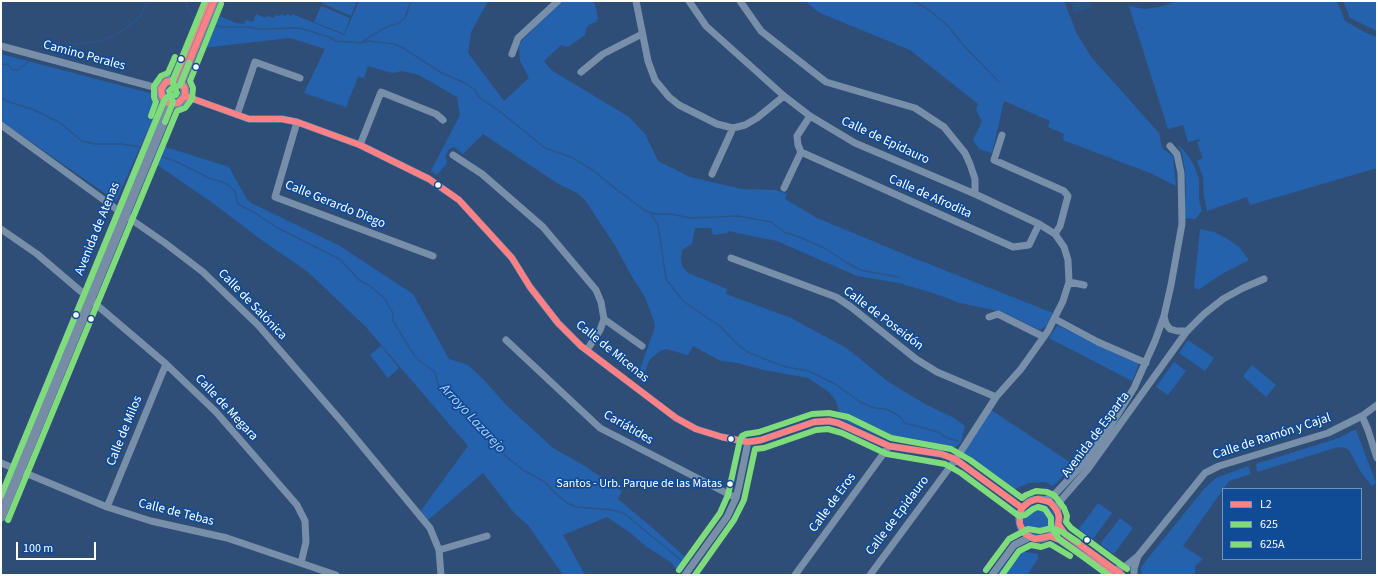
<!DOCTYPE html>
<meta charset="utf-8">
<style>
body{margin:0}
#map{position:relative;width:1378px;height:576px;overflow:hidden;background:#2f4e77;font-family:"Source Sans 3",sans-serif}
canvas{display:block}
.frame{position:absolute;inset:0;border:2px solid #fff;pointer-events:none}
.legend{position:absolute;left:1222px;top:488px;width:140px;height:72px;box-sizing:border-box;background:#104b96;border:1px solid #7093c0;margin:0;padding:5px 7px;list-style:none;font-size:12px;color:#fff}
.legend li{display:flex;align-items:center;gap:8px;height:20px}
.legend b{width:20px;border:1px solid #7093c0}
.scale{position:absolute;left:16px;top:542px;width:80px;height:18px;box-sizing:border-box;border:2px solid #fff;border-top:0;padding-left:5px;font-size:12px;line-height:14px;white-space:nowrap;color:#fff;-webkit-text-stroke:3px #104b96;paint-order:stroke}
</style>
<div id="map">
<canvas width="1378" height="576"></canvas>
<div class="frame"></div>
<ul class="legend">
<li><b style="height:5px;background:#ff8085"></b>L2</li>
<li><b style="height:5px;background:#7edc7c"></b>625</li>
<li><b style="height:5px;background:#7edc7c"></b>625A</li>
</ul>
<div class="scale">100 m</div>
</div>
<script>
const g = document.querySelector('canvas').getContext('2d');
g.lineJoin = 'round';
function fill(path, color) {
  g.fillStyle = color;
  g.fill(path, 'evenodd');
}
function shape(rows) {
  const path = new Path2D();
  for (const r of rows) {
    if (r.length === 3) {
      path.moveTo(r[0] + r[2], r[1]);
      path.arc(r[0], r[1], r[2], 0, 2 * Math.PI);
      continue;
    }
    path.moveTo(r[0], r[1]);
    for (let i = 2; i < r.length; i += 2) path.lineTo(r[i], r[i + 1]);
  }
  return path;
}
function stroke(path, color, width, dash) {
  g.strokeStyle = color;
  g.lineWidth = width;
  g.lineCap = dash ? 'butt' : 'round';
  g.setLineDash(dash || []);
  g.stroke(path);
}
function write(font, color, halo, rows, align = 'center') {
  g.font = font + ' "Source Sans 3",sans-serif';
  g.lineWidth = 3.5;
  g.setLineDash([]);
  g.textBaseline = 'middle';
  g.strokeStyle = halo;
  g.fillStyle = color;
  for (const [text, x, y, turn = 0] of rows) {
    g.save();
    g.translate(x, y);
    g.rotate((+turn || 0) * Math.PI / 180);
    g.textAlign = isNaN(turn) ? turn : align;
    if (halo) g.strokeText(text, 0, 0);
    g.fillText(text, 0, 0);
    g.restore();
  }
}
fill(shape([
 [323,1,357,1,351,16,322,3],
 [359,1,488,1,471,32,468,53,504,101,529,78,520,61,519,45,523,39,563,1,594,1,598,18,596,22,590,24,586,29,585,35,568,47,561,45,544,61,551,70,629,117,645,134,658,161,690,177,741,189,776,190,787,194,785,199,817,218,911,257,1053,313,1046,326,1040,330,1003,312,960,303,936,294,899,283,857,276,777,241,728,231,727,233,713,235,711,228,695,228,692,244,682,250,681,258,682,266,688,273,727,289,726,294,791,318,848,349,887,381,925,404,954,418,965,426,961,442,952,451,886,439,842,420,836,401,829,392,808,378,764,370,738,363,721,361,693,346,688,355,666,349,660,351,650,359,647,365,643,383,637,378,655,327,654,321,645,297,631,275,616,247,585,200,577,193,557,183,483,134,463,154,454,147,449,149,445,156,447,163,437,175,431,171,460,115,457,97,419,75,402,71,392,73,368,66,364,78,358,77,346,107,304,93,325,49,290,38,201,48,209,28,220,16,236,23,244,24,246,20,253,22,256,14,266,18,267,16,274,18,276,15,280,16,281,14,285,16,287,14,291,16,292,14,344,35],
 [806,1,1064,1,1077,34,1092,58,1159,133,1162,148,1173,156,1176,186,1150,173,1063,140,1064,134,1048,127,1050,121,1004,101,992,153,979,149,973,140,982,121,976,110,978,104,910,50,818,12],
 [1179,1,1337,1,1345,21,1364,32,1377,37,1377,168,1250,205,1247,197,1207,211,1204,197,1203,177,1197,161,1203,158,1197,142,1201,140,1200,139,1188,142,1183,125,1168,129,1129,6,1145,9,1159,7],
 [1343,1,1377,1,1377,31,1350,18],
 [321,6,350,18,344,34,314,22],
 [1,54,157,95,154,116,116,201,1,121],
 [159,145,229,167,246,198,251,203,340,246,413,294,449,359,468,365,484,380,505,404,553,448,583,465,622,491,618,499,656,531,686,558,677,570,672,563,647,547,628,531,607,517,563,535,585,575,563,575,528,525,515,514,483,473,428,520,420,512,468,446,365,326,308,272,263,241,214,204,156,164,156,162,153,160],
 [1178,146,1180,146,1189,157,1195,168,1199,179,1199,200,1202,211,1195,219,1184,218,1186,189,1185,171,1182,153],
 [1200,229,1214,232,1226,238,1239,247,1249,260,1220,275,1198,290,1194,287],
 [1057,326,1061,327,1101,347,1138,363,1138,367,1132,381,1049,338],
 [1188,340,1214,358,1205,371,1179,353],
 [381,346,399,368,388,378,370,355],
 [1174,362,1186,371,1168,395,1156,387],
 [1252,365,1276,385,1266,397,1243,376],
 [991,410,1074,465,1053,486,1045,482,1029,483,1017,488,1012,493,966,460,964,457,965,452],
 [1356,430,1376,483,1372,486,1361,472,1349,450,1346,448,1338,447,1257,472,1256,464,1339,438,1352,431],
 [1248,466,1251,474,1229,481,1183,546,1203,559,1195,566,1195,575,1142,575,1141,567,1204,489,1216,478],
 [1098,503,1112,513,1093,539,1079,529],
 [1039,520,16],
 [1120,518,1133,528,1114,554,1100,544],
 [1018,547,1025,552,1038,554,1038,559,1027,575,997,575]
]), '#2562ad');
fill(shape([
 [1080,1,1090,1,1092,7,1074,13,1071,4]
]), '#2a558b');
stroke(shape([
 [185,1,192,17,194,18],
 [914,1,929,10,949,27,963,45,998,81],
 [216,26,221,27,248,27,260,29,300,28,329,37,336,41,361,43,369,41,394,44,403,48,442,73,465,83,475,90,479,97,498,110,545,148,573,158,594,171,612,186,644,210,655,214,670,214,691,218,738,216,771,222,784,232,804,239,826,249,844,261,860,270,899,277],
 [363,41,388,26,397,24,405,18,411,1],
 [52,50,75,44,97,42,113,36,122,31,140,17,148,1],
 [1,65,7,64,13,70,18,70,30,60],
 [1,98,9,102,32,109,59,122,82,141,95,144,122,144,140,147],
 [155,154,175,161,211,179,220,181,227,184,235,191,238,204,255,213,276,227,341,260,359,280,370,286,384,298,393,313,393,321,414,355,421,362,435,372,438,384,475,419,489,438,497,443,503,454,523,470,545,482,554,492,567,503,576,507,613,510,625,514,683,562],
 [650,212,658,225,666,279,684,302,721,327,737,344,749,353,786,367,809,371,835,384,860,402,875,408,886,409,899,416,905,423,938,432,947,438,958,441]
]), '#2a558b', 1.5);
stroke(shape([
 [636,1,648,61,655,80,669,97,679,105,717,124,733,128,745,125,757,118,784,96],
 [689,1,706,26,784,96,810,116,855,143,975,194,1039,224,1055,234,1064,247,1068,260,1069,282,1063,301,1048,331,1021,369,996,397,958,456,870,575],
 [740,1,761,31,826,82,915,108,944,127,965,153,970,164,975,179,975,194],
 [1,46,161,89],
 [512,54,518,38,558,1],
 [581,72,603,54,642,34],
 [185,96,249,119,282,119,297,122,360,145,429,179,459,200,512,258,530,287,558,323,581,346,676,418,696,429,722,437,748,442,761,440,814,422,829,421,838,423,889,446,941,454,955,459,1022,508],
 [237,115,255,62,300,78],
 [810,116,797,136,798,145,801,152,1013,247,1029,245,1039,224],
 [297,122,275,197,433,256],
 [1,125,119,211,165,243,203,272,258,325,343,423,430,528,439,550,441,575],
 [1002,135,994,160,1064,191,1068,196,1060,226,1055,234],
 [360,145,381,92,436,114,443,120],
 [453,155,482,174,543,227,596,290,601,302,604,319,600,330,587,350],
 [712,174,733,128],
 [784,188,801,152],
 [1,229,37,254,166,364,216,412,297,505,305,521,306,542,301,563],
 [731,258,836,297,851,307,916,359,937,372,996,397],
 [1069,282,1084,285],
 [1164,316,1166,324,1170,329,1177,331,1187,331],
 [989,317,998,314,1044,337],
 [604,319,642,346],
 [1055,319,1098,342,1146,363],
 [506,340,600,428,736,498],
 [1362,416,1368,430,1377,458],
 [1,463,107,507,151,521,227,538,336,575],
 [1039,519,20],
 [1045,500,1054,495,1084,463,1111,425,1134,388,1155,341,1164,316,1171,285,1182,224,1181,173,1177,154,1170,146],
 [107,507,166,364],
 [1057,511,1061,500,1088,469,1187,331,1204,314,1223,299,1243,288,1264,279],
 [1058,524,1065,534,1122,575],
 [1050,536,1060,540,1111,575],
 [439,550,487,536],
 [1115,570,1126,566,1138,556,1205,473,1219,466,1328,433,1362,416,1377,405],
 [685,575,727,517,736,498,739,486,748,442],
 [795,575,889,446],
 [992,575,1014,545,1030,537],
 [1134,575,1134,569,1138,556]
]), '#788faa', 7);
stroke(shape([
 [173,92,12],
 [174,80,207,1],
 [181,82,214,1],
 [1,500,165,101],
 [1,517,171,104]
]), '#768ca7', 9);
stroke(shape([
 [207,1,174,80,166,82,161,89,162,96,168,103,178,103,185,96,185,89,181,82,214,1],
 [185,96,249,119,282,119,297,122,360,145,429,179,459,200,512,258,530,287,558,323,581,346,676,418,696,429,722,437,748,442,761,440,814,422,829,421,838,423,889,446,941,454,955,459,1022,508],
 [1111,575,1060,540,1050,536,1035,539,1025,534,1020,524,1020,513,1022,508,1029,502,1037,499,1050,502,1057,511,1059,517,1058,524,1065,534,1122,575]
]), '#ff8085', 6);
stroke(shape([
 [165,122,173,102,169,91,171,89,180,85,189,63],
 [8,520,177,111,185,108,192,99,193,88,190,81,221,4],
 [695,575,734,520,744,500,755,449,764,448,816,430,828,429,842,433,887,454,945,464,961,473,1019,516,1025,515,1033,509,1038,507,1045,509,1051,518,1051,527,1059,539,1108,575],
 [1002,575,1019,551,1031,545,1041,547,1050,544,1070,556]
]), '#7edc7c', 6);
stroke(shape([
 [151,116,156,102,154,97,154,86,161,76,168,73,175,57],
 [1,496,164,101,167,97,176,95,177,93,173,84,173,80,205,1],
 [679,570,720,513,728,495,740,440,742,436,746,434,759,432,812,414,829,413,848,417,891,438,951,449,970,460,1022,498,1026,495,1036,491,1047,492,1054,495,1064,508,1067,516,1066,522,1071,528,1127,569],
 [986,570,1009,539,1028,529,1040,531,1052,528,1064,533,1078,542]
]), '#7edc7c', 6);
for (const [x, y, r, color] of [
 [181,59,3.5,"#fff"],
 [196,67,3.5,"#fff"],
 [438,185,3.5,"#fff"],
 [76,315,3.5,"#fff"],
 [91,319,3.5,"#fff"],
 [731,439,3.5,"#fff"],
 [730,484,3.5,"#fff"],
 [1087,540,3.5,"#fff"]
]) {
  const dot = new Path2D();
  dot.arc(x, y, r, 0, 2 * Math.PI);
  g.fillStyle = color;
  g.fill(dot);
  stroke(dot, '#104b96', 1.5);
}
write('12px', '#fff', '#104b96', [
 ["Santos - Urb. Parque de las Matas",722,484]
], 'right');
write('13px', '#fff', '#104b96', [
 ["Camino Perales",84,56,15],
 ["Calle de Epidauro",885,141,25],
 ["Calle de Afrodita",930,197,24],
 ["Calle Gerardo Diego",335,205,22],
 ["Avenida de Atenas",98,229,-68],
 ["Calle de Salónica",252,305,46],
 ["Calle de Poseidón",883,319,37],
 ["Calle de Micenas",612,352,39],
 ["Calle de Megara",226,408,47],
 ["Cariátides",628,428,30],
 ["Calle de Milos",125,431,-68],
 ["Avenida de Esparta",1096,435,-53],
 ["Calle de Ramón y Cajal",1272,437,-18],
 ["Calle de Eros",833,503,-54],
 ["Calle de Tebas",176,513,14],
 ["Calle de Epidauro",898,516,-53]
]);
write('italic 14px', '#acd0fb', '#104b96', [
 ["Arroyo Lazarejo",472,419,47]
]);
</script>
